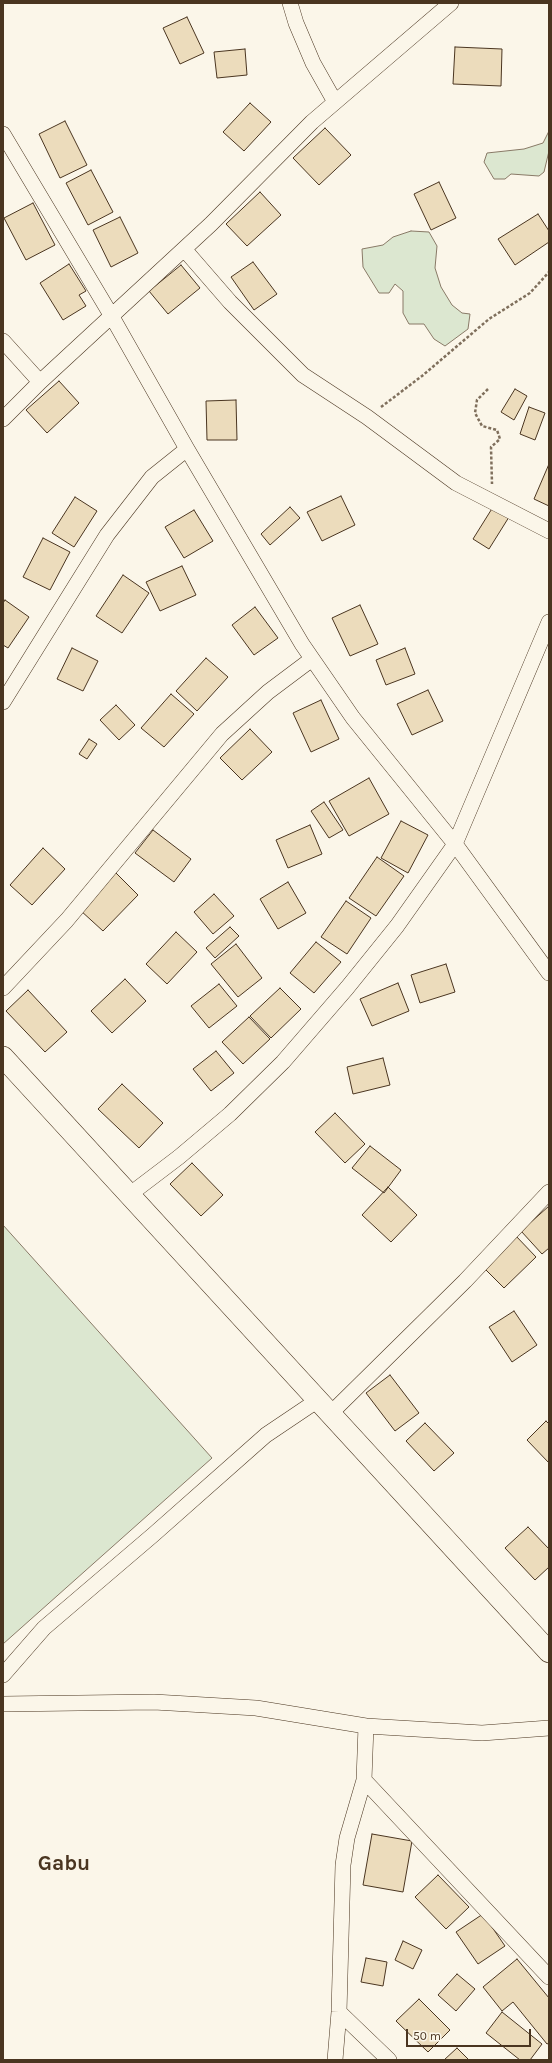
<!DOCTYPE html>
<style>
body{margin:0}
#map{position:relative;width:552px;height:2063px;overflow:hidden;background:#fbf6e9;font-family:Karla,sans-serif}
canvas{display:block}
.frame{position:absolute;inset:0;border:4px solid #4a3520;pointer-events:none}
.scale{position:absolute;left:406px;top:2029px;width:125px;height:18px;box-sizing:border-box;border:2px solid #4a3520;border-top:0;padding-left:5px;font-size:12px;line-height:14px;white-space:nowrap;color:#4a3520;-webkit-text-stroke:3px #fbf6e9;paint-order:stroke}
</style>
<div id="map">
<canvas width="552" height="2063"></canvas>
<div class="frame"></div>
<div class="scale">50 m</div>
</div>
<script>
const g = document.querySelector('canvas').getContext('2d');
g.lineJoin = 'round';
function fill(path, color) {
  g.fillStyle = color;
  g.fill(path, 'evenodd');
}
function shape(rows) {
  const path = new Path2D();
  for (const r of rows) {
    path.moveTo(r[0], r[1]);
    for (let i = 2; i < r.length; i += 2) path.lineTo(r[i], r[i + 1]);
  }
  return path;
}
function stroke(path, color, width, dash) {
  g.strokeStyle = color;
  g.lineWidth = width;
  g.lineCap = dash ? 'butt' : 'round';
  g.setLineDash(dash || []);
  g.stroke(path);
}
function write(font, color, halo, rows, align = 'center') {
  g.font = font + ' Karla,sans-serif';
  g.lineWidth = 3;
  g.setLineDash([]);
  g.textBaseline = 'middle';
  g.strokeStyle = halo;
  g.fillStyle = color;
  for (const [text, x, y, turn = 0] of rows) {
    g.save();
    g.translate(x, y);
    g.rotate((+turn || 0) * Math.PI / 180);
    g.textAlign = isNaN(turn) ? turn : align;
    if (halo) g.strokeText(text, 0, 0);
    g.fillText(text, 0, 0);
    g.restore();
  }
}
const green = shape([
 [549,131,549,151,544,172,539,176,511,174,505,179,494,179,484,162,487,153,524,149,543,143,549,131],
 [411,231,429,232,437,246,435,268,441,287,452,305,462,313,470,314,468,329,445,346,434,339,424,324,409,324,403,313,403,291,395,284,389,293,379,293,363,267,362,249,383,245,393,237,411,231],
 [3,1225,212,1458,3,1644,3,1225]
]);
fill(green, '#dce7d0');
stroke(green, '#887966', 1);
const building = shape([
 [187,17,204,53,180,64,163,28,187,17],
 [455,47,502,49,501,86,453,84,455,47],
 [245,49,247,75,217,78,214,52,245,49],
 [250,103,271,122,244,151,223,132,250,103],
 [65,121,87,165,60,178,39,134,65,121],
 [325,128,351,155,319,185,293,158,325,128],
 [91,170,113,212,88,225,66,183,91,170],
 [439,182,456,218,431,230,414,194,439,182],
 [260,192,281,215,247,246,226,224,260,192],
 [33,203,55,245,26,260,4,218,33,203],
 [538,214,549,231,549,242,515,265,498,239,538,214],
 [120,217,138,253,111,267,93,230,120,217],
 [253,262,277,294,254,310,231,277,253,262],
 [69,264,86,291,79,295,86,306,63,320,40,283,69,264],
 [181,265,200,288,168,314,149,291,181,265],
 [59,381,79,403,47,433,26,410,59,381],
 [515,389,527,396,514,420,501,412,515,389],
 [236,400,237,440,207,440,206,401,236,400],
 [529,407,545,413,535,440,520,434,529,407],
 [549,464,549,506,534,499,549,464],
 [341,496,355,525,322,541,307,512,341,496],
 [75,497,97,511,74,547,52,533,75,497],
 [290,507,300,518,270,545,261,534,290,507],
 [493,507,509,517,489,549,473,539,493,507],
 [194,510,213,541,184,558,165,527,194,510],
 [43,538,70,552,50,590,23,577,43,538],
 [182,566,196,595,160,611,146,582,182,566],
 [123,575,149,593,122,633,96,616,123,575],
 [5,600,29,617,8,648,3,645,3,603,5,600],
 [360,605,378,644,350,656,332,618,360,605],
 [255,607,278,638,254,655,232,625,255,607],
 [72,648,98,661,83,691,57,679,72,648],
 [405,648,415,674,386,685,376,660,405,648],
 [206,658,228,677,197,711,176,691,206,658],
 [428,690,443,721,412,735,397,704,428,690],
 [171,694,194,714,164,747,141,728,171,694],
 [321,700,339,739,311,752,293,713,321,700],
 [116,705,135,725,119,740,100,720,116,705],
 [250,729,272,752,242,780,220,758,250,729],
 [89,739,97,744,87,759,79,754,89,739],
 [369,778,389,814,349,836,329,801,369,778],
 [324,802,343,830,329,838,311,811,324,802],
 [401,821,428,835,408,873,381,858,401,821],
 [310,825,322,854,288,868,276,840,310,825],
 [153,830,191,859,174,882,135,853,153,830],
 [43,848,65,869,32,905,10,885,43,848],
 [377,857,404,876,376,916,349,898,377,857],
 [116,873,138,895,103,931,80,910,116,873],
 [288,882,306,913,278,929,260,899,288,882],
 [214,894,234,916,213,934,194,912,214,894],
 [346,901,371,918,347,954,321,937,346,901],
 [230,927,239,936,215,958,206,948,230,927],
 [176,932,197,952,167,984,146,964,176,932],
 [316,942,341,962,314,993,290,973,316,942],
 [236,944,262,978,238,997,211,964,236,944],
 [446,964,455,992,420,1003,411,975,446,964],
 [125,979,146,1001,112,1033,91,1011,125,979],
 [398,983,409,1011,372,1026,360,999,398,983],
 [219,984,237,1006,209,1028,191,1006,219,984],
 [280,988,301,1009,271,1038,250,1016,280,988],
 [28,990,67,1032,45,1052,6,1011,28,990],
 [249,1017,270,1039,243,1064,222,1042,249,1017],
 [216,1051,234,1073,211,1091,193,1069,216,1051],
 [383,1058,390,1085,353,1094,347,1067,383,1058],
 [122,1084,163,1123,139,1148,98,1109,122,1084],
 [335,1113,365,1144,345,1163,315,1132,335,1113],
 [370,1146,401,1170,384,1193,352,1168,370,1146],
 [192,1163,223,1195,201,1216,170,1184,192,1163],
 [388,1187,417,1215,391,1242,362,1215,388,1187],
 [549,1206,549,1248,542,1254,521,1231,549,1206],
 [515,1235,536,1257,504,1288,483,1267,515,1235],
 [514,1311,537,1345,512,1362,489,1327,514,1311],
 [390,1375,419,1413,395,1431,366,1393,390,1375],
 [546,1421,549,1424,549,1463,527,1440,546,1421],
 [425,1423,454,1453,434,1471,406,1441,425,1423],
 [528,1527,549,1549,549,1567,535,1580,505,1548,528,1527],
 [372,1834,412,1841,403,1892,363,1885,372,1834],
 [438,1875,469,1907,446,1929,415,1897,438,1875],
 [483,1914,505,1946,478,1964,456,1932,483,1914],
 [403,1941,422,1950,413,1969,395,1960,403,1941],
 [366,1958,387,1962,383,1986,361,1982,366,1958],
 [517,1959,549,1998,549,2043,547,2044,513,2002,502,2011,483,1987,517,1959],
 [457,1974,475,1989,456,2011,438,1995,457,1974],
 [419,1999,450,2030,428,2052,396,2021,419,1999],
 [502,2012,542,2044,530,2060,520,2060,486,2033,502,2012],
 [457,2048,469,2060,444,2060,457,2048]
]);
fill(building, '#ecdcbc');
stroke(building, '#4a3520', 1);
const street = shape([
 [290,3,296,23,313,63,335,102],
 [3,134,111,315,187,449,302,644,353,718,455,844,549,973],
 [184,249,230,302,303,375,367,417,456,483,549,531],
 [3,341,40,382],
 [3,419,40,382,211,224,312,122,451,3],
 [3,702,107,535,152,477,187,449],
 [3,988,67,920,222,734,268,692,312,659],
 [129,1195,179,1157,230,1114,283,1062,347,988,397,926,455,844,549,622],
 [330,1414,465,1281,549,1192],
 [3,1675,44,1628,153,1535,266,1435,318,1400],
 [3,1704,154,1702,256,1708,366,1726,482,1733,549,1728],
 [364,1780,549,1977],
 [339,2012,389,2060],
 [335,2060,339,2012,343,1865,347,1838,364,1780,366,1726]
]);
const secondary = shape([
 [3,1057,549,1652]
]);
stroke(street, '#4a3520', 16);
stroke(secondary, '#4a3520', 22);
stroke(shape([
 [488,389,477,400,475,413,482,426,497,430,500,439,491,447,492,484],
 [381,407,422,376,489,319,530,293,549,272]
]), '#7f6f5c', 2.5, [3, 2]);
stroke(street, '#fbf6e9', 15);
stroke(secondary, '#fbf6e9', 21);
write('bold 21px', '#4a3520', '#fbf6e9', [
 ["Gabu",64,1864]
]);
</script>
